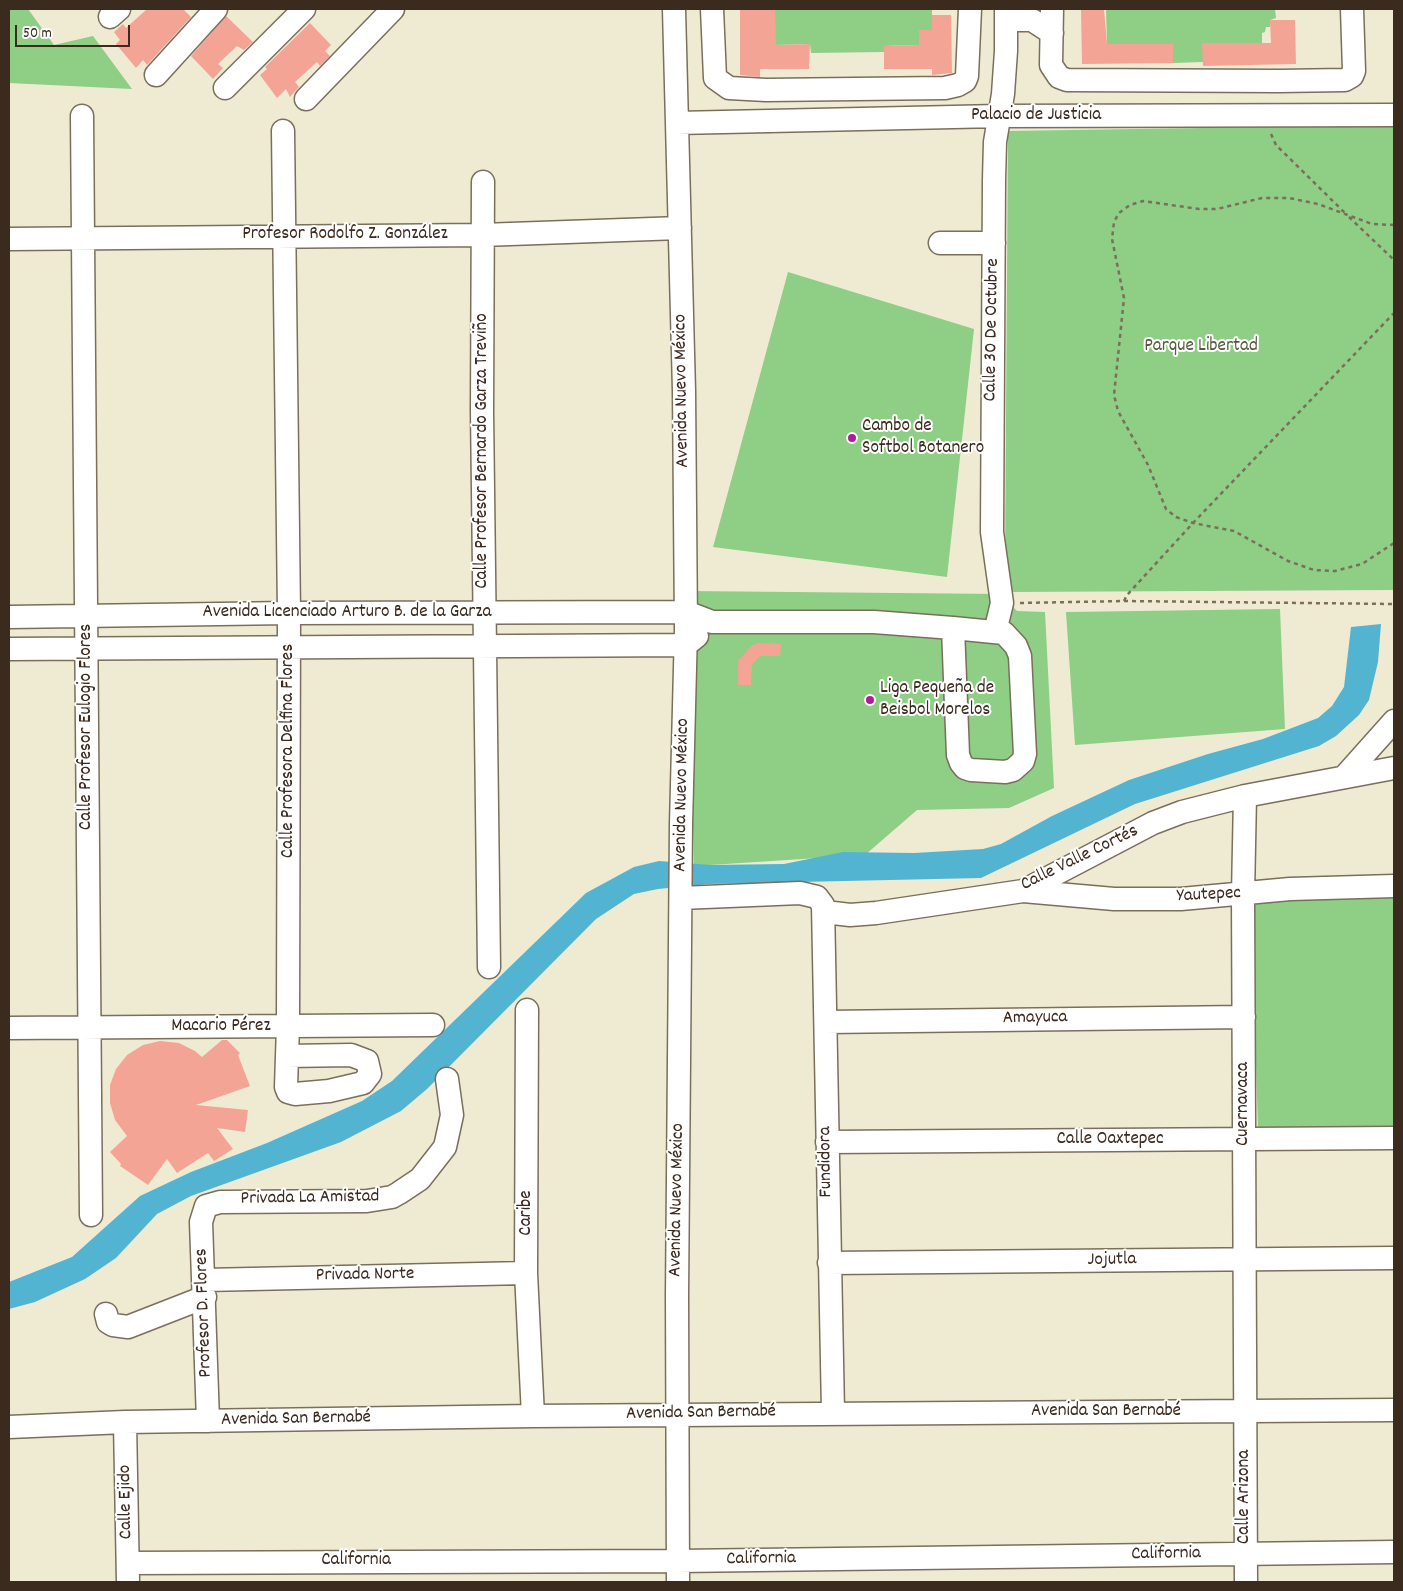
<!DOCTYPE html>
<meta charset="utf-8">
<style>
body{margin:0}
#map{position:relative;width:1403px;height:1591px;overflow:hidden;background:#efebd3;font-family:Dekko,sans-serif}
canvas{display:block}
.frame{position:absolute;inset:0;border:10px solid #3b2a1e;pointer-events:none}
.scale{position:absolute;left:15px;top:25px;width:115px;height:22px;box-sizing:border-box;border:2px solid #3b2a1e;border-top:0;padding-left:6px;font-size:15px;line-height:18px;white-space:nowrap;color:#3b2a1e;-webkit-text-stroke:4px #fff;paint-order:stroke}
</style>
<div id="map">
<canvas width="1403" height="1591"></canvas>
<div class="frame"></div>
<div class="scale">50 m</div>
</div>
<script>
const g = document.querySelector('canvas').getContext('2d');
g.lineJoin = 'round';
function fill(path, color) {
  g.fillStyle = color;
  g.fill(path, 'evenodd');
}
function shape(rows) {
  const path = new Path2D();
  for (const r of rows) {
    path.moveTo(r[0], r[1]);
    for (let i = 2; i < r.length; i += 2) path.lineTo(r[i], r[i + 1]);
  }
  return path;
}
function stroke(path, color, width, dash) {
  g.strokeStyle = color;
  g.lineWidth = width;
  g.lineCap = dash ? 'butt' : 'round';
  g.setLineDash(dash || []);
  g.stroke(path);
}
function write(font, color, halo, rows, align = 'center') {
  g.font = font + ' Dekko,sans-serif';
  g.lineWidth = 4;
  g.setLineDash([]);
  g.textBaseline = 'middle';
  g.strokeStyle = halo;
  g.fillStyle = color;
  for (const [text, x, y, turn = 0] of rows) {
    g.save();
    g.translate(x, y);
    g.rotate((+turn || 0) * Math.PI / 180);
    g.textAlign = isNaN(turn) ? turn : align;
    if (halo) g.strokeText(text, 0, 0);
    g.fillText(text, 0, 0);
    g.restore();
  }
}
fill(shape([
 [9,9,28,9,54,45,93,36,132,89,9,83],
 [758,9,932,9,932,30,919,30,919,45,884,46,884,52,811,53,810,44,776,45,758,30],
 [1106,9,1275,9,1276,18,1270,20,1270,27,1266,27,1265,32,1262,33,1262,43,1203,43,1203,62,1173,63,1173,44,1107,44],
 [1394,125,1394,590,1011,592,1005,563,1008,131],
 [788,272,974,329,947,577,713,547],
 [688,591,1001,594,1017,611,1045,612,1054,788,1009,808,917,810,865,855,710,865,694,869],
 [1280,609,1285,729,1075,745,1066,612],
 [1394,896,1394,1130,1258,1130,1251,900]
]), '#8ece85');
fill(shape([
 [1381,624,1378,662,1369,700,1359,715,1336,736,1319,746,1135,804,981,878,709,884,658,889,634,894,596,919,427,1089,401,1111,341,1142,191,1196,157,1214,116,1258,85,1279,35,1302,9,1309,9,1282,72,1257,140,1196,191,1172,267,1143,362,1101,392,1081,586,893,634,867,659,861,710,865,784,864,843,852,914,853,983,849,1001,844,1052,816,1129,780,1208,754,1263,739,1318,718,1332,706,1344,687,1351,627]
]), '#53b4d2');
fill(shape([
 [147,9,183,9,191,17,147,65,143,60,136,68,116,44,120,40,114,32,123,24,126,28],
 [740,9,775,9,776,45,810,44,809,69,760,69,760,77,740,75],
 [1081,9,1104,9,1107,44,1173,44,1173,63,1082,64],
 [932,15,951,15,952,73,932,75,932,69,884,69,884,46,919,45,919,30,932,30],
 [226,16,253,42,244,50,237,46,218,64,223,68,213,79,191,56],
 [1270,20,1295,20,1296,64,1203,66,1202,43,1271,43],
 [310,23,331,45,325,51,330,56,320,66,317,62,295,82,299,87,290,97,286,89,277,98,260,75,267,69,265,67],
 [758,643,781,644,780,656,760,656,752,665,751,685,738,685,738,661,751,646],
 [222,1040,227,1040,240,1053,238,1055,250,1086,196,1105,248,1110,245,1132,217,1128,233,1149,214,1161,208,1153,177,1173,167,1159,148,1185,120,1166,121,1164,110,1152,127,1136,115,1120,110,1103,110,1085,116,1069,127,1055,143,1045,160,1041,179,1043,195,1051,202,1057]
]), '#f4a494');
const minor = shape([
 [674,9,684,391,686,629,681,824,677,1295,678,1582],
 [712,9,715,78,729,88,766,90,945,88,958,85,965,81,967,76,970,9],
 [1052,9,1051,65,1059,77,1067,80,1279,81,1345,80,1352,76,1354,71,1352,9],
 [110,17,119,9],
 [1006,20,1032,20,1052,33],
 [156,75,216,9],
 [225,88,304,9],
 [306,99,393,9],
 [82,116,91,1215],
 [677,123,999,116,1394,115],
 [283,131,289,613,288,1026,287,1056,286,1087,288,1092,295,1094,329,1091,363,1083,370,1074,367,1061,351,1055,287,1056],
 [483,182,482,411,489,967],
 [9,239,482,235,680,228],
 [940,243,994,243],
 [9,617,289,613,686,612,712,622,874,622,953,628],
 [953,628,1004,633,1016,646,1020,656,1025,754,1023,761,1013,770,1005,772,971,770,965,768,961,763,958,755,953,628],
 [995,632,1002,603,992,532,994,180,995,142,1003,94,1006,51,1006,9],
 [9,649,686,645,697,636],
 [1344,777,1394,721],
 [1245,796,1243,895,1246,1582],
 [1023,891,1114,899,1181,899,1290,889,1394,886],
 [681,898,800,893,817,897,823,905,833,1412],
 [825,912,850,915,876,913,1023,891,1153,823,1182,812,1245,796,1394,768],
 [527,1010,526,1273,533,1416],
 [826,1022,1244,1017],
 [9,1028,433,1025],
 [827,1142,1394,1138],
 [829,1263,1394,1258],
 [205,1280,526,1273],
 [106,1314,108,1322,113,1325,128,1327,205,1297],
 [208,1421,201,1222,206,1206,220,1202,367,1201,392,1197,399,1193,420,1179,445,1147,452,1115,447,1079],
 [125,1422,128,1582],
 [9,1427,125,1422,533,1416,1394,1410],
 [128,1563,678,1561,1394,1552]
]);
stroke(minor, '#7a6e5d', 25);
stroke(shape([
 [1271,134,1276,145,1345,213],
 [1349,217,1394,260],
 [1394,225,1372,224,1318,204,1289,198,1262,198,1217,209,1199,209,1143,201,1130,205,1119,213,1114,222,1112,239,1124,298,1114,395,1118,411,1148,465,1166,509,1176,517,1193,523,1234,531,1288,561,1314,570,1335,571,1362,564,1394,543],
 [1124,601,1127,595,1193,523,1394,313],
 [1020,603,1124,601,1394,604]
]), '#7a6e5d', 2.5, [4, 4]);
stroke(minor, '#fff', 22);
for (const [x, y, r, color] of [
 [852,438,5,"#b5179e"],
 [870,700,5,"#b5179e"]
]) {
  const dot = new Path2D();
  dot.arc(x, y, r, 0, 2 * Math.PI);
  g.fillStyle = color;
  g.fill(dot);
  stroke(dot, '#fff', 2);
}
write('19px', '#3b2a1e', '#fff', [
 ["Palacio de Justicia",1036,116],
 ["Profesor Rodolfo Z. González",345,235],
 ["Calle 30 De Octubre",993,330,-89],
 ["Avenida Nuevo México",683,391,-91],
 ["Calle Profesor Bernardo Garza Treviño",483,451,-90],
 ["Avenida Licenciado Arturo B. de la Garza",347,613],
 ["Calle Profesor Eulogio Flores",87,727,-90],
 ["Calle Profesora Delfina Flores",289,751,-90],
 ["Avenida Nuevo México",683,795,-89],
 ["Calle Valle Cortés",1080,859,-26],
 ["Yautepec",1209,896,-3],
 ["Amayuca",1035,1019,-1],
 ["Macario Pérez",221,1027],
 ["Cuernavaca",1244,1104,-90],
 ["Calle Oaxtepec",1110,1140],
 ["Fundidora",827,1162,-91],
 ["Privada La Amistad",310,1199,-1],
 ["Avenida Nuevo México",678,1200,-89],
 ["Caribe",527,1213,-90],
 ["Jojutla",1112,1261,-1],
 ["Privada Norte",365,1276,-1],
 ["Profesor D. Flores",205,1313,-92],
 ["Avenida San Bernabé",1106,1412],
 ["Avenida San Bernabé",701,1414,-1],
 ["Avenida San Bernabé",296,1420,-1],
 ["Calle Arizona",1245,1497,-90],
 ["Calle Ejido",127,1502,-91],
 ["California",1166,1555,-1],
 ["California",761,1560,-1],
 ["California",356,1561]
]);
write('19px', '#545b3d', '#fff', [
 ["Parque Libertad",1201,347]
]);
write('19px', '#3b2a1e', '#fff', [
 ["Cambo de",862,427],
 ["Softbol Botanero",862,449],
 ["Liga Pequeña de",880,689],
 ["Beisbol Morelos",880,711]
], 'left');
</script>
